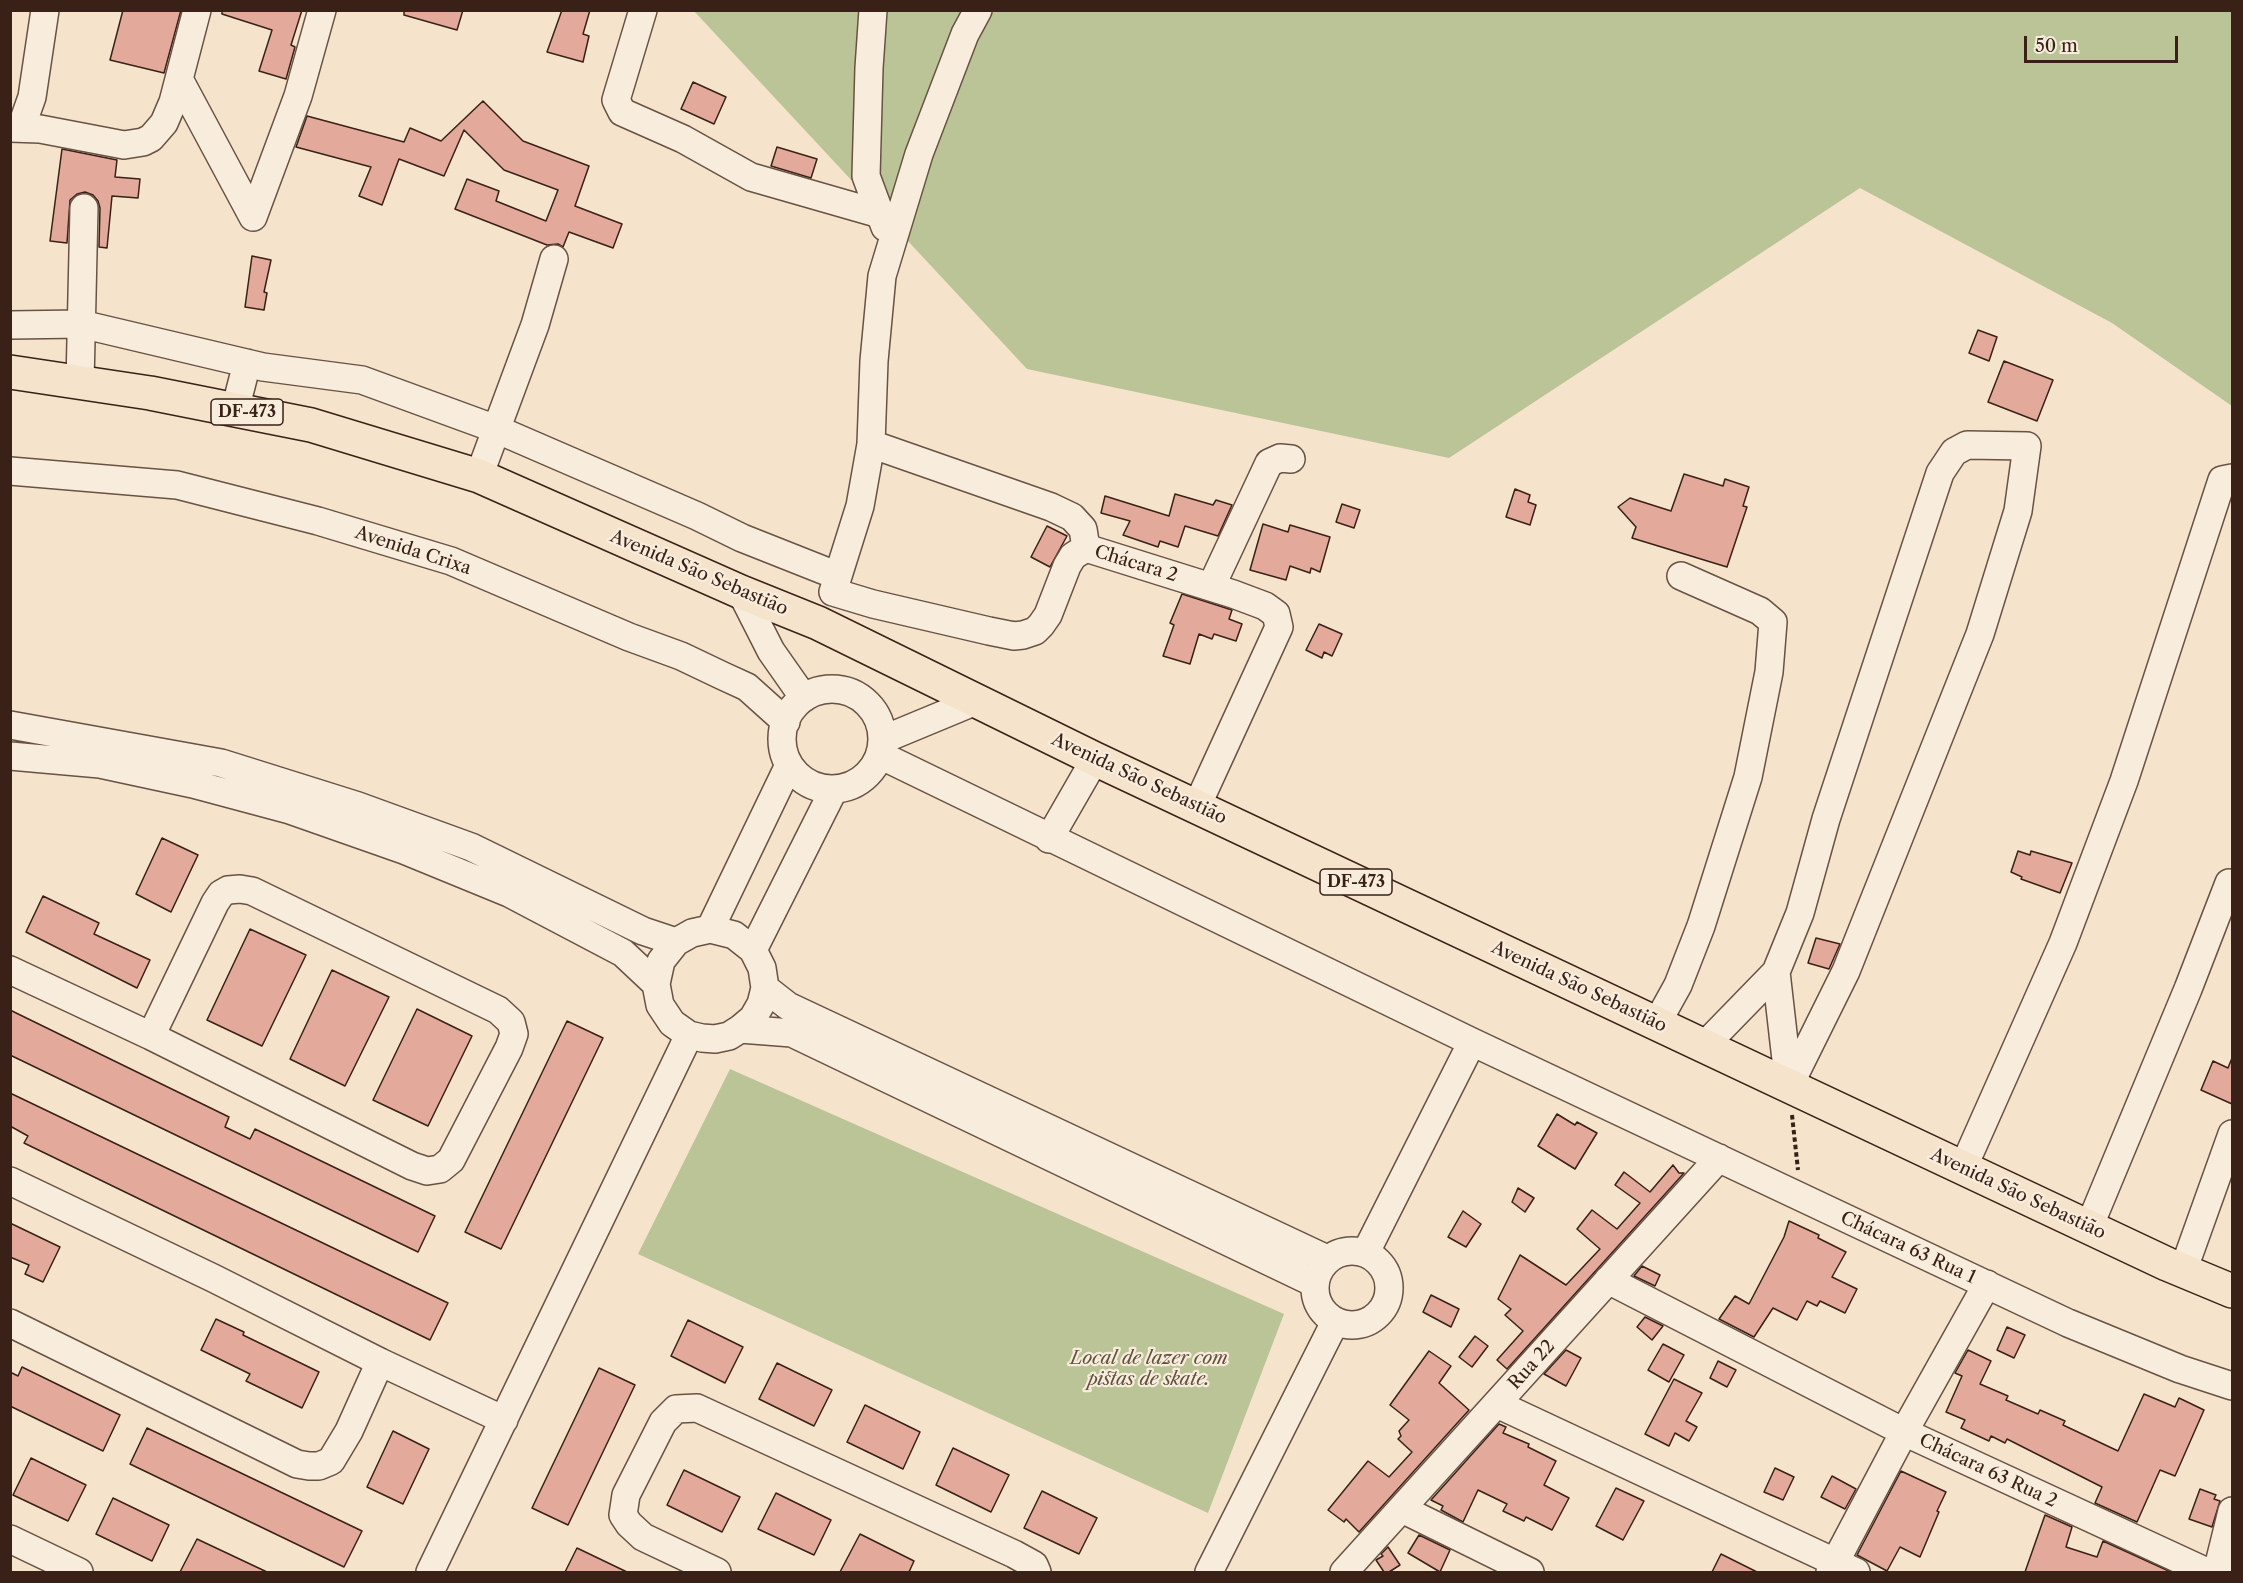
<!DOCTYPE html>
<meta charset="utf-8">
<style>
body{margin:0}
#map{position:relative;width:2243px;height:1583px;overflow:hidden;background:#f5e3cb;font-family:"Libre Caslon Text",serif}
canvas{display:block}
.frame{position:absolute;inset:0;border:12px solid #392117;pointer-events:none}
.scale{position:absolute;left:2024px;top:36px;width:154px;height:27px;box-sizing:border-box;border:3px solid #392117;border-top:0;padding-left:8px;font-size:18px;line-height:21px;white-space:nowrap;color:#392117;-webkit-text-stroke:4px #f8eddd;paint-order:stroke}
</style>
<div id="map">
<canvas width="2243" height="1583"></canvas>
<div class="frame"></div>
<div class="scale">50 m</div>
</div>
<script>
const g = document.querySelector('canvas').getContext('2d');
g.lineJoin = 'round';
function fill(path, color) {
  g.fillStyle = color;
  g.fill(path, 'evenodd');
}
function shape(rows) {
  const path = new Path2D();
  for (const r of rows) {
    if (r.length === 3) {
      path.moveTo(r[0] + r[2], r[1]);
      path.arc(r[0], r[1], r[2], 0, 2 * Math.PI);
      continue;
    }
    path.moveTo(r[0], r[1]);
    for (let i = 2; i < r.length; i += 2) path.lineTo(r[i], r[i + 1]);
  }
  return path;
}
function stroke(path, color, width, dash) {
  g.strokeStyle = color;
  g.lineWidth = width;
  g.lineCap = dash ? 'butt' : 'round';
  g.setLineDash(dash || []);
  g.stroke(path);
}
function write(font, color, halo, rows, align = 'center') {
  g.font = font + ' "Libre Caslon Text",serif';
  g.lineWidth = 4.5;
  g.setLineDash([]);
  g.textBaseline = 'middle';
  g.strokeStyle = halo;
  g.fillStyle = color;
  for (const [text, x, y, turn = 0] of rows) {
    g.save();
    g.translate(x, y);
    g.rotate((+turn || 0) * Math.PI / 180);
    g.textAlign = isNaN(turn) ? turn : align;
    if (halo) g.strokeText(text, 0, 0);
    g.fillText(text, 0, 0);
    g.restore();
  }
}
fill(shape([
 [694,11,2232,11,2232,406,2112,323,1860,188,1449,458,1027,369],
 [730,1069,1284,1314,1208,1513,638,1254]
]), '#bbc497');
const building = shape([
 [123,10,181,10,164,73,110,60,123,10],
 [222,10,302,10,291,45,295,47,286,79,259,71,272,30,222,14,222,10],
 [404,10,463,10,457,30,404,15,404,10],
 [562,10,590,10,583,34,589,36,583,62,547,52,562,10],
 [693,82,726,97,714,124,681,109,693,82],
 [483,101,523,141,589,166,575,206,622,224,613,248,569,232,563,247,558,244,547,245,455,209,467,179,499,191,496,201,546,221,558,190,504,170,464,130,444,176,399,159,382,205,359,196,371,167,296,147,307,116,404,142,410,128,441,141,483,101],
 [777,147,817,159,811,178,771,166,777,147],
 [62,149,117,160,115,177,140,179,138,198,112,196,107,248,99,247,100,208,98,201,93,195,85,192,77,194,70,200,67,243,50,241,62,149],
 [252,256,271,260,264,292,267,293,264,310,245,307,252,256],
 [1978,330,1997,337,1989,361,1969,353,1978,330],
 [2004,361,2053,380,2037,421,1988,402,2004,361],
 [1684,474,1723,486,1725,479,1749,487,1743,506,1747,507,1727,567,1632,538,1636,527,1618,507,1630,498,1671,511,1684,474],
 [1515,489,1530,495,1528,502,1536,505,1530,525,1506,517,1515,489],
 [1175,494,1213,505,1216,500,1232,505,1218,536,1185,526,1178,547,1160,541,1158,547,1123,535,1130,521,1101,513,1105,496,1169,516,1175,494],
 [1342,504,1360,510,1354,528,1336,522,1342,504],
 [1263,524,1288,532,1290,525,1330,537,1320,572,1311,568,1310,573,1290,566,1286,580,1250,570,1263,524],
 [1047,526,1067,536,1050,567,1031,557,1047,526],
 [1182,594,1232,610,1229,619,1242,624,1236,641,1214,634,1212,639,1199,634,1190,664,1163,656,1174,625,1170,623,1182,594],
 [1319,624,1342,634,1332,656,1324,652,1322,658,1306,650,1319,624],
 [162,838,198,855,171,912,136,894,162,838],
 [2018,851,2030,855,2031,851,2072,863,2060,893,2021,879,2022,877,2011,872,2018,851],
 [43,896,99,923,94,934,150,960,137,988,26,932,43,896],
 [250,929,306,955,262,1046,207,1020,250,929],
 [1816,938,1840,944,1829,969,1808,963,1816,938],
 [332,970,389,997,345,1086,290,1059,332,970],
 [417,1009,472,1036,428,1126,373,1100,417,1009],
 [10,1010,229,1117,225,1127,250,1139,255,1129,435,1216,418,1252,10,1055,10,1010],
 [567,1021,603,1038,501,1249,465,1232,567,1021],
 [2232,1058,2232,1104,2201,1090,2213,1061,2228,1068,2232,1058],
 [10,1093,448,1303,430,1340,24,1143,28,1136,10,1126,10,1093],
 [1557,1114,1575,1125,1577,1122,1597,1133,1575,1169,1538,1146,1557,1114],
 [1673,1165,1679,1173,1684,1173,1507,1369,1497,1360,1523,1331,1505,1315,1511,1309,1498,1299,1520,1255,1566,1285,1600,1249,1577,1229,1592,1210,1617,1229,1640,1203,1615,1185,1624,1172,1650,1192,1673,1165],
 [1518,1188,1534,1198,1525,1212,1512,1202,1518,1188],
 [1463,1211,1481,1224,1466,1247,1448,1237,1463,1211],
 [1789,1221,1819,1235,1818,1238,1846,1252,1832,1277,1857,1289,1845,1313,1820,1301,1817,1306,1807,1301,1797,1320,1773,1308,1754,1337,1719,1319,1735,1296,1749,1304,1784,1237,1789,1221],
 [10,1223,60,1247,43,1282,25,1274,29,1265,10,1257,10,1223],
 [1642,1266,1660,1275,1655,1286,1634,1276,1642,1266],
 [1431,1295,1459,1309,1451,1327,1423,1312,1431,1295],
 [1645,1317,1663,1326,1652,1340,1637,1327,1645,1317],
 [216,1319,244,1332,243,1335,319,1372,302,1408,246,1381,250,1374,201,1350,216,1319],
 [688,1320,743,1347,725,1383,671,1356,688,1320],
 [2007,1327,2025,1335,2014,1358,1997,1350,2007,1327],
 [1475,1336,1488,1346,1472,1367,1459,1357,1475,1336],
 [1663,1344,1684,1355,1669,1382,1648,1370,1663,1344],
 [1566,1350,1581,1358,1566,1386,1544,1374,1566,1350],
 [1968,1350,1991,1361,1980,1384,2008,1396,2006,1400,2038,1414,2040,1410,2065,1421,2063,1425,2118,1451,2144,1394,2175,1407,2179,1398,2204,1410,2175,1476,2160,1470,2137,1522,2095,1503,2102,1487,2007,1439,2005,1443,1991,1436,1989,1441,1961,1428,1965,1420,1946,1412,1962,1376,1955,1373,1968,1350],
 [1429,1351,1451,1366,1439,1383,1469,1410,1359,1532,1346,1519,1344,1522,1328,1510,1368,1461,1389,1477,1412,1452,1398,1439,1401,1436,1399,1431,1409,1420,1390,1405,1429,1351],
 [1718,1361,1736,1370,1727,1387,1710,1378,1718,1361],
 [777,1363,832,1390,814,1426,759,1399,777,1363],
 [22,1367,120,1415,103,1451,10,1406,10,1372,18,1376,22,1367],
 [599,1368,635,1385,568,1525,532,1508,599,1368],
 [1674,1379,1702,1393,1686,1421,1697,1427,1689,1441,1675,1433,1669,1446,1645,1434,1674,1379],
 [865,1405,920,1432,903,1469,847,1442,865,1405],
 [1499,1424,1506,1427,1503,1433,1529,1444,1528,1447,1556,1461,1544,1485,1569,1498,1552,1530,1526,1517,1524,1521,1503,1511,1507,1504,1478,1490,1463,1522,1441,1510,1443,1506,1431,1500,1499,1424],
 [147,1428,362,1531,344,1567,130,1464,147,1428],
 [393,1431,429,1449,403,1504,367,1487,393,1431],
 [953,1448,1009,1475,991,1512,936,1485,953,1448],
 [31,1458,86,1485,68,1521,13,1495,31,1458],
 [1775,1468,1794,1477,1783,1500,1764,1492,1775,1468],
 [684,1470,740,1497,722,1532,667,1505,684,1470],
 [1901,1471,1946,1492,1937,1511,1939,1512,1920,1557,1900,1547,1887,1571,1857,1555,1901,1471],
 [1832,1476,1856,1489,1845,1509,1821,1497,1832,1476],
 [1616,1488,1644,1501,1623,1540,1596,1526,1616,1488],
 [2200,1489,2216,1495,2214,1499,2220,1501,2212,1527,2189,1519,2200,1489],
 [1042,1491,1097,1518,1079,1554,1024,1528,1042,1491],
 [776,1493,831,1520,814,1555,758,1529,776,1493],
 [113,1498,169,1525,152,1561,96,1534,113,1498],
 [2045,1515,2072,1527,2066,1547,2097,1557,2103,1541,2171,1572,2025,1572,2045,1515],
 [860,1534,914,1561,909,1572,840,1572,860,1534],
 [1419,1535,1450,1550,1440,1572,1408,1553,1419,1535],
 [197,1539,267,1572,180,1572,197,1539],
 [1388,1547,1400,1565,1389,1572,1384,1572,1376,1560,1383,1556,1381,1554,1388,1547],
 [577,1548,627,1572,565,1572,577,1548],
 [1721,1554,1757,1572,1712,1572,1721,1554]
]);
fill(building, '#e3aa9b');
stroke(building, '#392117', 1.5);
const minor = shape([
 [643,10,616,100,622,112,683,139,751,177,880,214],
 [873,10,869,68,866,176,885,227],
 [179,79,253,217],
 [10,128,40,129,124,145,143,142,151,138,164,123,173,102,197,10],
 [21,128,32,97,45,10],
 [253,217,298,96,322,10],
 [10,325,81,324,263,367,362,380,496,429,697,516,742,538,838,576],
 [80,383,84,208],
 [235,410,247,363],
 [871,444,1051,507,1072,517,1083,529,1086,548],
 [10,471,177,485,318,521,451,561,629,637,681,656,723,676,747,687,786,722],
 [479,476,535,325,554,259],
 [1211,587,1269,463,1280,458,1291,459],
 [741,592,771,651,804,698],
 [833,592,873,604,989,631,1014,636,1023,635,1035,631,1041,625,1048,615,1067,566,1073,556,1086,548,1233,594,1265,606,1276,614,1279,627,1197,806],
 [833,592,860,506,871,444,874,361,882,276,919,154,965,34,978,10],
 [832,739,50],
 [10,725,221,763,358,806,471,847,643,931,676,942,692,933,710,929,734,935,753,950,762,968,765,988,761,1004,753,1018,740,1029,729,1036,715,1039,702,1038,689,1035,672,1023,660,1005,656,984,661,961,676,942],
 [882,740,976,701],
 [880,755,1472,1042,2068,1323,2180,1369,2232,1386],
 [10,756,100,764,193,784,290,810,404,850,509,893,623,953,656,984],
 [1049,839,1095,759],
 [240,889,252,891,498,1010,511,1022,514,1034,509,1048,451,1160,440,1169,427,1171,412,1166,151,1036,215,903,221,894,228,890,240,889],
 [710,929,789,765],
 [753,950,834,789],
 [10,970,151,1036],
 [1776,972,1789,1086],
 [765,988,788,1006,1327,1259],
 [1657,1023,1678,985,1701,926,1748,777,1769,672,1773,622,1760,611,1681,576],
 [740,1029,792,1033,1314,1283],
 [1704,1046,1776,972,1800,913,1826,819,1940,473,1954,452,1967,445,2027,446,2018,511,1980,634,1846,971,1789,1086],
 [1963,1168,2063,943,2124,781,2222,480,2232,478],
 [10,1181,213,1278,380,1362,349,1431,331,1461,319,1466,309,1466,297,1464,10,1323],
 [2089,1227,2188,989,2229,883],
 [1352,1288,37],
 [1366,1252,1472,1042],
 [2183,1271,2232,1134],
 [1608,1280,1904,1432,2207,1572],
 [380,1362,504,1420],
 [1497,1404,1856,1572],
 [1402,1509,1530,1572],
 [10,1539,79,1572],
 [430,1572,689,1035],
 [717,1572,643,1537,629,1524,623,1515,626,1495,663,1422,676,1409,697,1408,1014,1554,1034,1565,1037,1572],
 [1209,1572,1335,1322],
 [1344,1572,1719,1158],
 [1830,1572,1904,1432,1987,1284],
 [2217,1572,2232,1511]
]);
const major = shape([
 [10,372,150,393,311,425,479,476,741,592,818,623,1095,759,2167,1264,2232,1291]
]);
stroke(minor, '#685244', 30);
stroke(major, '#392117', 36);
stroke(shape([
 [1792,1115,1798,1170]
]), '#392117', 4, [4.5, 3]);
stroke(minor, '#f8eddd', 27);
stroke(major, '#f5e3cb', 33);
for (const [x, y, w] of [
 [247,412,72],
 [1356,882,72]
]) {
  const box = new Path2D();
  box.roundRect(x - w / 2, y - 13, w, 26, 4.5);
  g.fillStyle = '#f8eddd';
  g.fill(box);
  stroke(box, '#392117', 1.5);
}
write('bold 16px', '#392117', null, [
 ["DF-473",247,412],
 ["DF-473",1356,882]
]);
write('18px', '#392117', '#f8eddd', [
 ["Avenida Crixa",413,551,18],
 ["Chácara 2",1136,564,17],
 ["Avenida São Sebastião",699,573,23],
 ["Avenida São Sebastião",1139,779,25],
 ["Avenida São Sebastião",1579,987,25],
 ["Avenida São Sebastião",2018,1194,25],
 ["Chácara 63 Rua 1",1908,1248,25],
 ["Rua 22",1532,1365,-48],
 ["Chácara 63 Rua 2",1988,1471,25]
]);
write('italic 18px', '#60523d', '#f8eddd', [
 ["Local de lazer com",1149,1359],
 ["pistas de skate.",1149,1380]
]);
</script>
